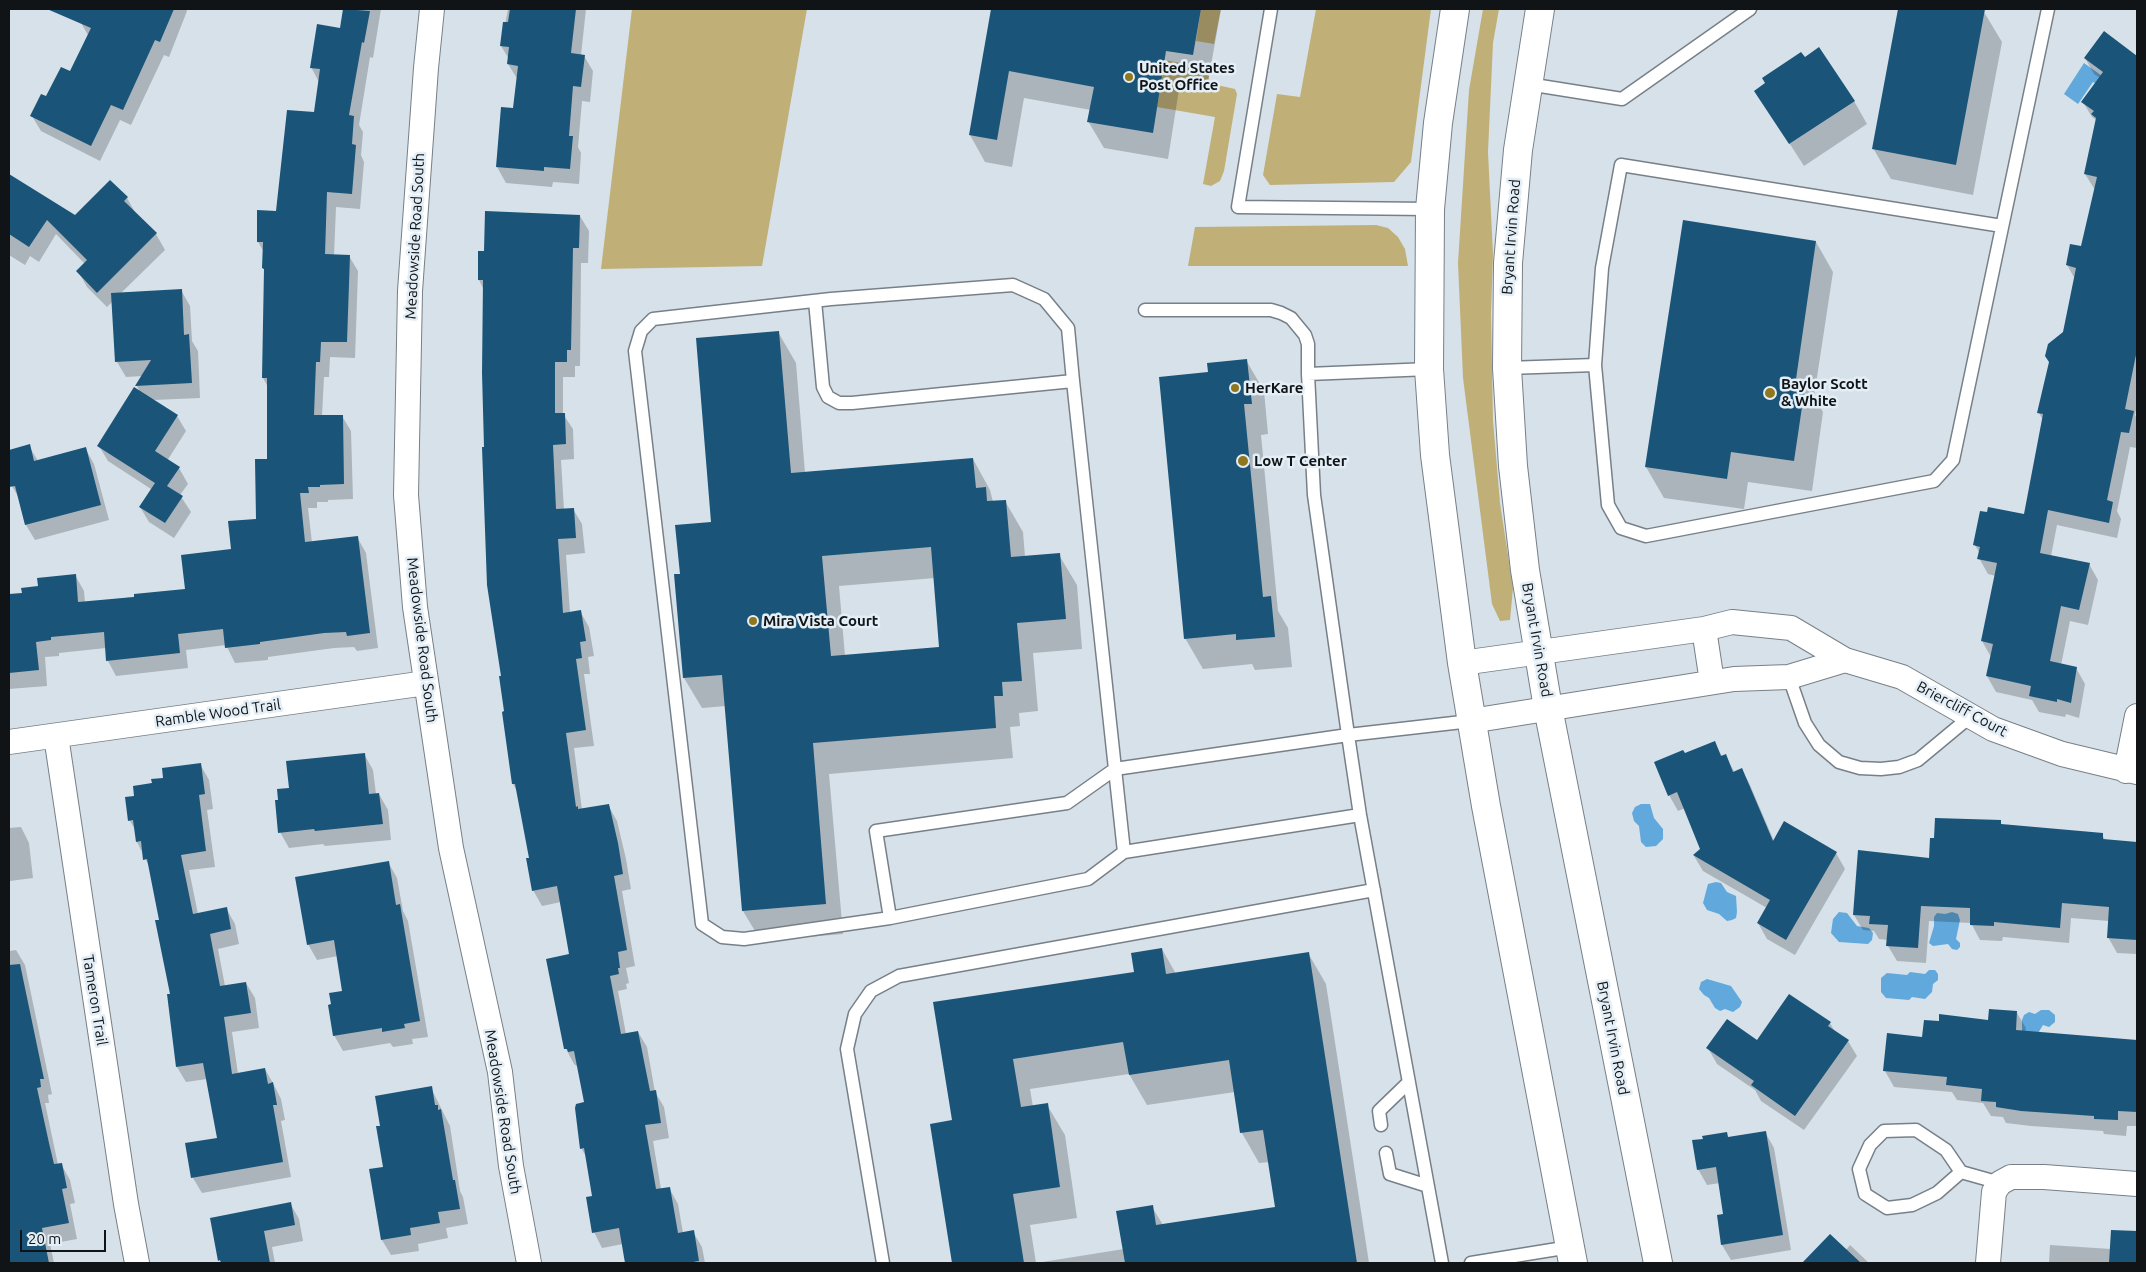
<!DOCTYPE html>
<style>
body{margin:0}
#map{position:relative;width:2146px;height:1272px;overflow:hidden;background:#d6e1e9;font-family:Ubuntu,sans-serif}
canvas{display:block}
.frame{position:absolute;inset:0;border:10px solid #101416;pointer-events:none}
.scale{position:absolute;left:20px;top:1230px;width:86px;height:22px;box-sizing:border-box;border:2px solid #101416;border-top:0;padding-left:6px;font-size:15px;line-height:18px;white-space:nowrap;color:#101416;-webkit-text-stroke:4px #e3eef6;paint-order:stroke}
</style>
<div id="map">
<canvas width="2146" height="1272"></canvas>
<div class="frame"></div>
<div class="scale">20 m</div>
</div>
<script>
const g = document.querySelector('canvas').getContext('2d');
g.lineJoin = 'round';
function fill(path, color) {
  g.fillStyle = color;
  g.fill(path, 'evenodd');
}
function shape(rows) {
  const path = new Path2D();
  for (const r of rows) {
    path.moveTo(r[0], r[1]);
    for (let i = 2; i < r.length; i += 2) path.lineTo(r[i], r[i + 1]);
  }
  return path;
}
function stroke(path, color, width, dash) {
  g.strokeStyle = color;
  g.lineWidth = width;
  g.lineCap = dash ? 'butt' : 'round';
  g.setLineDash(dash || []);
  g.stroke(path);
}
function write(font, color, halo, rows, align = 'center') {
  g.font = font + ' Ubuntu,sans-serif';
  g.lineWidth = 5;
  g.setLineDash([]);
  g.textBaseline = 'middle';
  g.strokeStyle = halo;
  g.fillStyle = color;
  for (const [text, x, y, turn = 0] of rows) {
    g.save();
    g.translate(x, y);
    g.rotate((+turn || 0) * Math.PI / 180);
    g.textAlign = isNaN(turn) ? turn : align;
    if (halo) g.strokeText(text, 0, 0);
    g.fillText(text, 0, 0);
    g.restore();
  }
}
fill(shape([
 [632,9,807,9,762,266,601,269],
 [1201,9,1221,9,1214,44,1196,41],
 [1316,9,1431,9,1411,162,1394,182,1270,185,1263,175,1277,94,1300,97],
 [1483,9,1499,9,1493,43,1488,152,1493,254,1491,314,1493,420,1500,503,1513,588,1510,620,1500,621,1492,604,1463,378,1458,263,1469,90],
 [1165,60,1210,69,1208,83,1235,89,1237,94,1224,171,1220,181,1211,186,1203,184,1215,117,1157,107],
 [1376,225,1388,228,1398,237,1405,249,1408,266,1188,266,1195,227]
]), '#c0b078');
fill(shape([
 [2084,63,2105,78,2100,86,2093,82,2078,104,2064,94],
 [1641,804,1650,804,1654,818,1663,829,1663,839,1656,846,1646,847,1641,842,1639,826,1634,821,1632,813,1635,807],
 [1716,882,1721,883,1727,892,1736,896,1737,912,1736,918,1732,920,1727,921,1719,914,1707,910,1703,903,1708,884],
 [1839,912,1847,913,1857,926,1869,928,1873,933,1872,940,1868,944,1839,942,1831,933,1833,919],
 [1952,912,1958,914,1960,920,1956,939,1960,943,1960,947,1957,950,1952,949,1948,944,1933,946,1929,943,1934,926,1934,917,1937,913,1945,914],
 [1929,970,1935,970,1938,974,1938,980,1933,984,1932,992,1925,999,1912,997,1909,1000,1886,998,1881,992,1881,978,1887,973,1907,975,1910,972,1925,974],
 [1707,979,1731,986,1742,1002,1740,1007,1733,1012,1725,1009,1720,1011,1715,1008,1709,998,1704,995,1699,989,1701,982],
 [2041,1010,2049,1010,2055,1015,2055,1022,2049,1027,2043,1025,2037,1035,2022,1036,2022,1020,2024,1015,2029,1012,2035,1014]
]), '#61a9dc');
fill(shape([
 [83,9,186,9,187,11,169,57,164,55,131,125,120,120,100,161,41,131,32,116,70,73,88,35,81,23,85,13],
 [344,9,381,9,373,58,370,57,359,125,363,132,361,155,364,162,360,209,336,207,334,256,349,256,358,271,355,358,330,357,329,377,324,377,322,416,342,416,351,431,353,499,328,500,328,502,317,502,317,508,308,508,312,543,357,537,366,553,378,648,357,651,354,647,334,648,268,657,268,660,235,663,226,645,186,650,188,668,116,676,108,661,106,648,59,653,59,656,45,657,47,686,9,689,9,595,23,594,75,575,84,591,85,603,186,590,232,550,257,520,269,460,268,387,263,378,265,271,263,268,264,252,258,242,277,212,315,113,319,82,311,67,341,29],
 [508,9,586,9,581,55,584,56,593,71,590,102,582,101,578,147,581,153,579,184,553,182,552,187,506,183,497,167,503,108,514,109,518,80,508,64,509,59,501,46],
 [992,9,1221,9,1208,82,1181,77,1168,159,1104,148,1088,121,1091,110,1024,98,1012,167,985,162,970,135],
 [1900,9,1968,9,1984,12,2002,42,1973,195,1891,179,1873,148],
 [2104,33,2137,57,2137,406,2135,415,2137,419,2137,448,2130,447,2117,511,2121,519,2117,538,2057,525,2051,556,2089,564,2098,580,2088,625,2070,621,2061,665,2076,668,2085,684,2079,718,2066,714,2065,717,2039,712,2032,700,1996,692,1987,676,1991,657,1982,641,1996,576,1988,574,1979,558,1980,554,1975,545,2025,516,2043,420,2039,413,2064,333,2075,279,2067,265,2082,247,2095,190,2085,174,2096,120,2092,117,2083,102,2100,78,2094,74,2085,58],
 [1804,59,1854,101,1867,124,1804,166,1756,91],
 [9,175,75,217,110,181,127,198,136,214,156,234,165,250,121,293,181,290,190,306,192,341,198,351,200,398,153,400,177,416,186,431,167,461,179,468,188,484,180,495,191,512,174,538,149,522,140,507,151,489,108,461,99,446,140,392,137,386,143,376,126,377,117,362,113,301,107,307,87,287,78,271,85,264,56,234,39,262,30,256,25,265,9,255],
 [580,216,589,231,588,263,581,263,580,366,575,366,575,377,563,377,563,414,573,429,574,459,561,460,564,510,573,509,582,524,585,553,566,555,570,613,580,611,589,627,594,656,588,657,590,674,584,674,594,746,574,748,582,810,608,805,617,821,626,859,631,889,622,891,635,966,626,968,629,983,626,984,627,989,618,991,626,1034,638,1032,647,1047,655,1092,664,1107,669,1138,653,1141,661,1189,669,1188,678,1204,683,1233,693,1232,702,1247,705,1263,626,1263,623,1244,602,1248,594,1232,593,1197,587,1158,581,1148,585,1103,578,1067,574,1064,566,1049,571,955,561,902,542,906,533,890,531,859,518,793,513,784,503,676,486,448,484,290,479,280],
 [1816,242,1833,272,1814,397,1823,412,1812,491,1748,482,1744,509,1664,498,1646,467],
 [778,332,796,363,805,473,973,459,990,490,993,502,1005,501,1023,532,1025,557,1059,555,1077,585,1082,649,1033,653,1038,711,1019,713,1020,726,1010,727,1013,758,829,774,843,934,761,941,743,911,726,706,702,708,684,678,675,575,681,575,713,523],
 [935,578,940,648,845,656,839,586],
 [1246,360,1264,391,1268,434,1261,435,1278,611,1288,628,1292,667,1255,670,1252,664,1203,669,1185,638,1209,373],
 [29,446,38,461,85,448,94,464,109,520,35,540,26,525,19,498,12,486,9,472,9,451],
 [1714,742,1722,756,1725,755,1735,773,1742,770,1750,785,1774,841,1836,853,1845,869,1795,955,1767,939,1758,923,1767,908,1703,871,1694,856,1702,849,1685,808,1678,811,1669,795,1685,754],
 [364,754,373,770,376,794,379,794,388,810,391,840,325,846,323,844,289,848,280,832,280,801],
 [200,764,209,780,213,809,207,810,215,867,189,870,198,914,226,908,235,924,239,944,218,949,225,986,246,983,255,998,259,1028,232,1032,238,1074,265,1069,274,1085,281,1099,285,1120,281,1121,291,1177,202,1193,193,1178,218,1139,207,1079,186,1082,177,1067,168,995,172,995,161,921,150,868,137,842,136,831,130,821,135,798,153,784],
 [2000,822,2003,826,2102,835,2106,841,2137,843,2137,954,2117,953,2108,937,2109,921,2071,918,2069,943,2003,937,2002,941,1980,940,1971,923,1929,921,1926,963,1897,961,1888,946,1888,940,1879,939,1874,931,1863,930,1854,915,1930,860],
 [21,827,29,843,33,878,10,881,9,885,9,828],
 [388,862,397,878,403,911,408,921,428,1037,412,1039,413,1044,393,1047,390,1043,343,1051,334,1035,344,992,338,956,317,960,308,944],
 [1162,949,1176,974,1308,953,1326,984,1369,1263,953,1263,931,1125,953,1121,935,1004,1135,973],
 [1129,1074,1147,1105,1235,1092,1242,1133,1259,1163,1270,1162,1277,1208,1163,1225,1152,1207,1124,1249,1036,1263,1030,1225,1077,1218,1065,1135,1047,1105,1033,1107,1030,1089],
 [16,950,25,965,52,1094,48,1095,49,1103,45,1103,57,1160,58,1165,61,1164,70,1180,75,1203,70,1204,77,1239,50,1244,54,1263,9,1263,9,951],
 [2017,1013,2026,1028,2025,1032,2136,1041,2137,1036,2137,1126,2127,1126,2126,1136,2104,1134,2103,1131,2031,1126,2006,1123,2003,1117,1991,1116,1983,1103,1957,1100,1952,1092,1894,1087,1885,1071,1924,1038],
 [1830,1023,1835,1032,1848,1041,1857,1056,1804,1130,1761,1101,1755,1090,1717,1064,1708,1048,1758,1042],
 [431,1088,450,1126,460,1191,463,1197,468,1224,446,1228,448,1238,418,1244,419,1251,391,1255,382,1240,384,1168,381,1127],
 [1765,1132,1774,1148,1791,1250,1731,1260,1722,1245,1725,1215,1720,1183,1707,1185,1698,1169,1726,1134,1729,1138],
 [290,1203,299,1219,303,1241,272,1247,275,1263,221,1263,212,1219],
 [2112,1231,2137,1233,2137,1263,2049,1263,2050,1245,2111,1249],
 [1850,1245,1869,1263,1805,1263,1846,1250]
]), '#0003');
fill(shape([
 [47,9,174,9,160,42,155,40,123,110,111,105,91,146,30,116,41,94,46,96,61,67,70,71,91,28],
 [343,9,370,11,364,43,362,42,349,115,354,116,352,144,356,145,352,194,327,192,325,254,350,255,347,342,321,342,320,362,316,362,314,415,343,415,344,484,320,485,320,487,308,487,309,493,300,493,305,542,358,536,370,633,347,636,346,632,324,633,260,642,260,644,225,648,223,629,178,634,180,653,106,661,104,632,51,637,51,640,36,642,39,670,9,673,9,594,22,593,21,588,38,586,37,578,76,574,78,602,134,597,134,594,185,589,181,555,231,549,228,521,256,519,255,459,267,459,267,378,262,378,264,269,262,268,263,242,257,242,257,210,276,211,287,110,314,112,320,69,310,68,317,24,340,28],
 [510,9,576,9,571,53,585,55,581,87,573,86,569,136,573,136,570,169,544,167,544,171,496,167,501,107,513,108,518,66,507,64,509,47,500,46,503,22,508,22],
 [991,9,1201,9,1193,55,1166,51,1153,133,1087,122,1094,87,1009,71,997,140,969,135],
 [1898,9,1985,9,1956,165,1872,149],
 [2104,31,2137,56,2137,350,2125,409,2134,411,2129,433,2121,432,2107,500,2113,502,2109,523,2048,510,2040,553,2090,563,2079,610,2061,606,2050,661,2077,667,2071,703,2057,699,2057,702,2029,696,2031,686,1986,676,1993,644,1981,641,1997,563,1977,559,1980,547,1973,545,1980,511,1987,512,1988,507,2024,514,2043,414,2037,413,2049,362,2045,356,2048,344,2063,332,2076,268,2066,265,2070,244,2081,246,2097,177,2084,174,2096,118,2091,114,2094,111,2081,102,2103,72,2084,58],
 [1819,47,1855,101,1789,144,1754,91,1765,83,1762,78,1801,52,1805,57],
 [9,174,75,215,110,180,128,197,124,201,157,233,97,293,76,271,87,260,47,220,29,247,9,234],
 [485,211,580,215,579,248,573,248,571,350,567,350,567,362,555,362,555,413,565,413,566,444,553,445,556,509,574,508,576,538,558,539,563,613,581,610,586,641,580,642,582,658,576,659,586,730,566,733,576,807,578,806,578,809,609,804,618,843,623,874,614,876,627,950,618,952,620,968,618,968,619,974,610,976,621,1034,638,1031,650,1091,656,1090,661,1123,645,1125,656,1189,670,1187,678,1233,694,1230,699,1261,687,1263,625,1263,619,1228,592,1233,586,1197,592,1196,584,1148,580,1149,575,1108,576,1104,584,1102,574,1051,568,1052,567,1049,564,1049,546,959,569,954,557,886,532,891,526,858,529,858,515,784,512,784,502,712,504,711,499,676,501,676,487,585,482,447,484,447,482,373,483,280,478,280,478,251,484,251],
 [1683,220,1816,241,1796,379,1806,380,1794,461,1731,452,1727,479,1645,467],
 [182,289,184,335,189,334,192,383,135,386,151,360,115,362,111,293],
 [779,331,791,473,973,458,976,488,986,487,987,501,1006,500,1011,557,1060,553,1066,619,1017,623,1022,681,1002,682,1003,696,994,696,996,728,813,743,826,904,742,911,722,675,683,678,674,574,680,574,675,525,711,522,696,338],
 [931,547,939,647,831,656,822,556],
 [1247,359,1252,404,1244,404,1263,597,1271,596,1275,637,1236,640,1236,634,1184,639,1159,377,1208,372,1207,363],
 [134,387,178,415,155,451,180,467,167,486,183,496,165,523,139,507,155,483,97,446],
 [30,444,34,461,86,447,101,505,25,525,15,486,9,487,9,450],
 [1715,741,1721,756,1726,754,1733,772,1742,768,1773,841,1784,821,1837,852,1786,940,1757,923,1770,900,1693,855,1700,849,1677,792,1668,796,1654,762,1683,750,1685,753],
 [365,753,369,794,379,793,383,824,315,831,314,829,278,833,275,800,278,800,277,789,289,788,286,761],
 [201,763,205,794,199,795,206,851,181,855,193,914,227,907,231,929,210,934,220,986,246,982,251,1013,224,1017,232,1074,265,1068,268,1084,273,1082,277,1105,273,1105,283,1162,191,1178,185,1143,217,1138,203,1063,176,1067,167,994,170,994,155,920,159,920,147,859,143,860,141,841,136,842,133,820,128,821,125,797,134,796,133,786,152,783,151,779,163,778,162,768],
 [1935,818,2001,820,2001,824,2103,833,2103,839,2137,842,2137,940,2107,938,2109,907,2062,903,2060,928,1994,922,1994,926,1970,925,1970,908,1921,906,1918,948,1886,946,1888,925,1869,924,1870,916,1853,915,1858,850,1929,858,1930,838,1934,838],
 [389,861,396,905,400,904,420,1021,404,1024,405,1028,382,1032,382,1028,333,1036,328,1005,331,1004,329,993,342,991,334,940,307,945,295,877],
 [1162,948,1166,974,1309,952,1357,1263,1125,1263,1116,1211,1153,1205,1156,1225,1275,1207,1263,1130,1240,1133,1229,1060,1129,1075,1123,1042,1013,1059,1021,1107,1048,1103,1060,1187,1013,1194,1024,1263,952,1263,930,1124,952,1120,933,1002,1134,972,1131,953],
 [20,964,44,1079,40,1079,41,1087,37,1088,49,1143,54,1164,62,1163,67,1188,62,1189,69,1223,42,1228,49,1263,9,1263,9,965],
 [1789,994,1831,1022,1828,1026,1849,1040,1795,1116,1751,1085,1754,1081,1706,1048,1727,1019,1757,1040],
 [1989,1009,2017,1011,2016,1030,2137,1040,2137,1112,2118,1111,2118,1120,2094,1119,2094,1116,2021,1111,1996,1107,1996,1102,1981,1101,1982,1089,1946,1085,1947,1077,1883,1071,1887,1033,1922,1037,1924,1020,1939,1021,1939,1014,1988,1020],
 [432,1086,435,1105,438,1105,438,1110,441,1109,453,1180,455,1180,460,1209,438,1212,440,1223,410,1228,411,1235,381,1240,369,1169,383,1167,376,1126,380,1126,375,1096],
 [1766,1131,1783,1235,1721,1245,1717,1215,1723,1214,1716,1167,1697,1170,1692,1140,1703,1139,1702,1136,1727,1132,1728,1137],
 [291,1202,295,1225,264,1231,270,1263,221,1263,220,1260,218,1261,210,1218],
 [2111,1230,2137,1231,2137,1263,2109,1263],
 [1830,1234,1861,1263,1802,1263]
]), '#1a5478');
const service = shape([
 [1271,9,1238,207,1430,209],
 [1528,84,1622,99,1750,9],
 [2002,226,1621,165,1602,268,1595,365,1608,505,1621,528,1646,536,1934,481,1953,460,2048,9],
 [815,301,823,387,828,397,839,403,852,403,1073,381],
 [1145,310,1271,310,1281,313,1291,318,1305,335,1308,344,1308,374],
 [1507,368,1595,365],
 [1429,369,1308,374,1314,495,1348,735,1360,815,1442,1263],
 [1789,677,1805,723,1819,745,1839,762,1860,768,1881,769,1899,767,1918,760,1971,716],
 [1360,815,1124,852,1115,769,1073,381,1068,328,1044,299,1013,285,831,299,653,319,641,331,635,351,702,924,722,937,744,939,890,918,876,831,1067,803,1115,769,1348,735,1471,721],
 [890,918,1088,879,1124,852],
 [1381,1125,1379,1111,1409,1082],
 [1386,1153,1390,1174,1428,1186],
 [1961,1172,1937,1193,1912,1205,1887,1208,1865,1194,1859,1169,1870,1145,1884,1131,1916,1130,1946,1150,1961,1172,2000,1183],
 [883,1263,847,1049,855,1014,871,991,899,976,1374,890],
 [1471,1263,1570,1247]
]);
const minor = shape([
 [432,9,426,68,410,291,406,495,415,607,451,848,500,1072,511,1166,529,1263],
 [1704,629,1712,682],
 [1462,663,1704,629,1732,622,1791,628,1845,660,1902,677,1993,729,2062,754,2137,772],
 [1471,721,1734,679,1789,677,1845,660],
 [56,736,126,1204,137,1263],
 [9,742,426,683],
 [2126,771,2137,716],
 [1988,1263,1994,1192,2000,1183,2011,1177,2044,1177,2137,1184]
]);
const secondary = shape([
 [1455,9,1438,123,1430,209,1429,369,1435,455,1462,663,1486,806,1573,1263],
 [1540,9,1518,150,1508,263,1507,368,1513,466,1525,570,1548,708,1658,1263]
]);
stroke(service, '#778088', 15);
stroke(minor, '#778088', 26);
stroke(secondary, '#778088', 30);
stroke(service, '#fff', 12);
stroke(minor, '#fff', 24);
stroke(secondary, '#fff', 28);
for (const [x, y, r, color] of [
 [1129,77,5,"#8f771d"],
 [1235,388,5,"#8f771d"],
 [1770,393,6,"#8f771d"],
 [1243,461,6,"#8f771d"],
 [753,621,5,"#8f771d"]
]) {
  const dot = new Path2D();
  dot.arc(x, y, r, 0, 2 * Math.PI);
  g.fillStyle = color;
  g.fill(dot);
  stroke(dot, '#e3eef6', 2);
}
write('bold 15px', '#101416', '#e3eef6', [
 ["United States",1139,68],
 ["Post Office",1139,85],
 ["Baylor Scott",1781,384],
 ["& White",1781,401],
 ["HerKare",1245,388],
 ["Low T Center",1254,461],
 ["Mira Vista Court",763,621]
], 'left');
write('15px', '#101416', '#e3eef6', [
 ["Meadowside Road South",415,236,-87],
 ["Bryant Irvin Road",1511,237,-86],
 ["Meadowside Road South",422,640,83],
 ["Bryant Irvin Road",1537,640,80],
 ["Briercliff Court",1962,709,28],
 ["Ramble Wood Trail",218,713,-8],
 ["Tameron Trail",95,1000,81],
 ["Bryant Irvin Road",1613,1038,79],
 ["Meadowside Road South",503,1112,81]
]);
</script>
